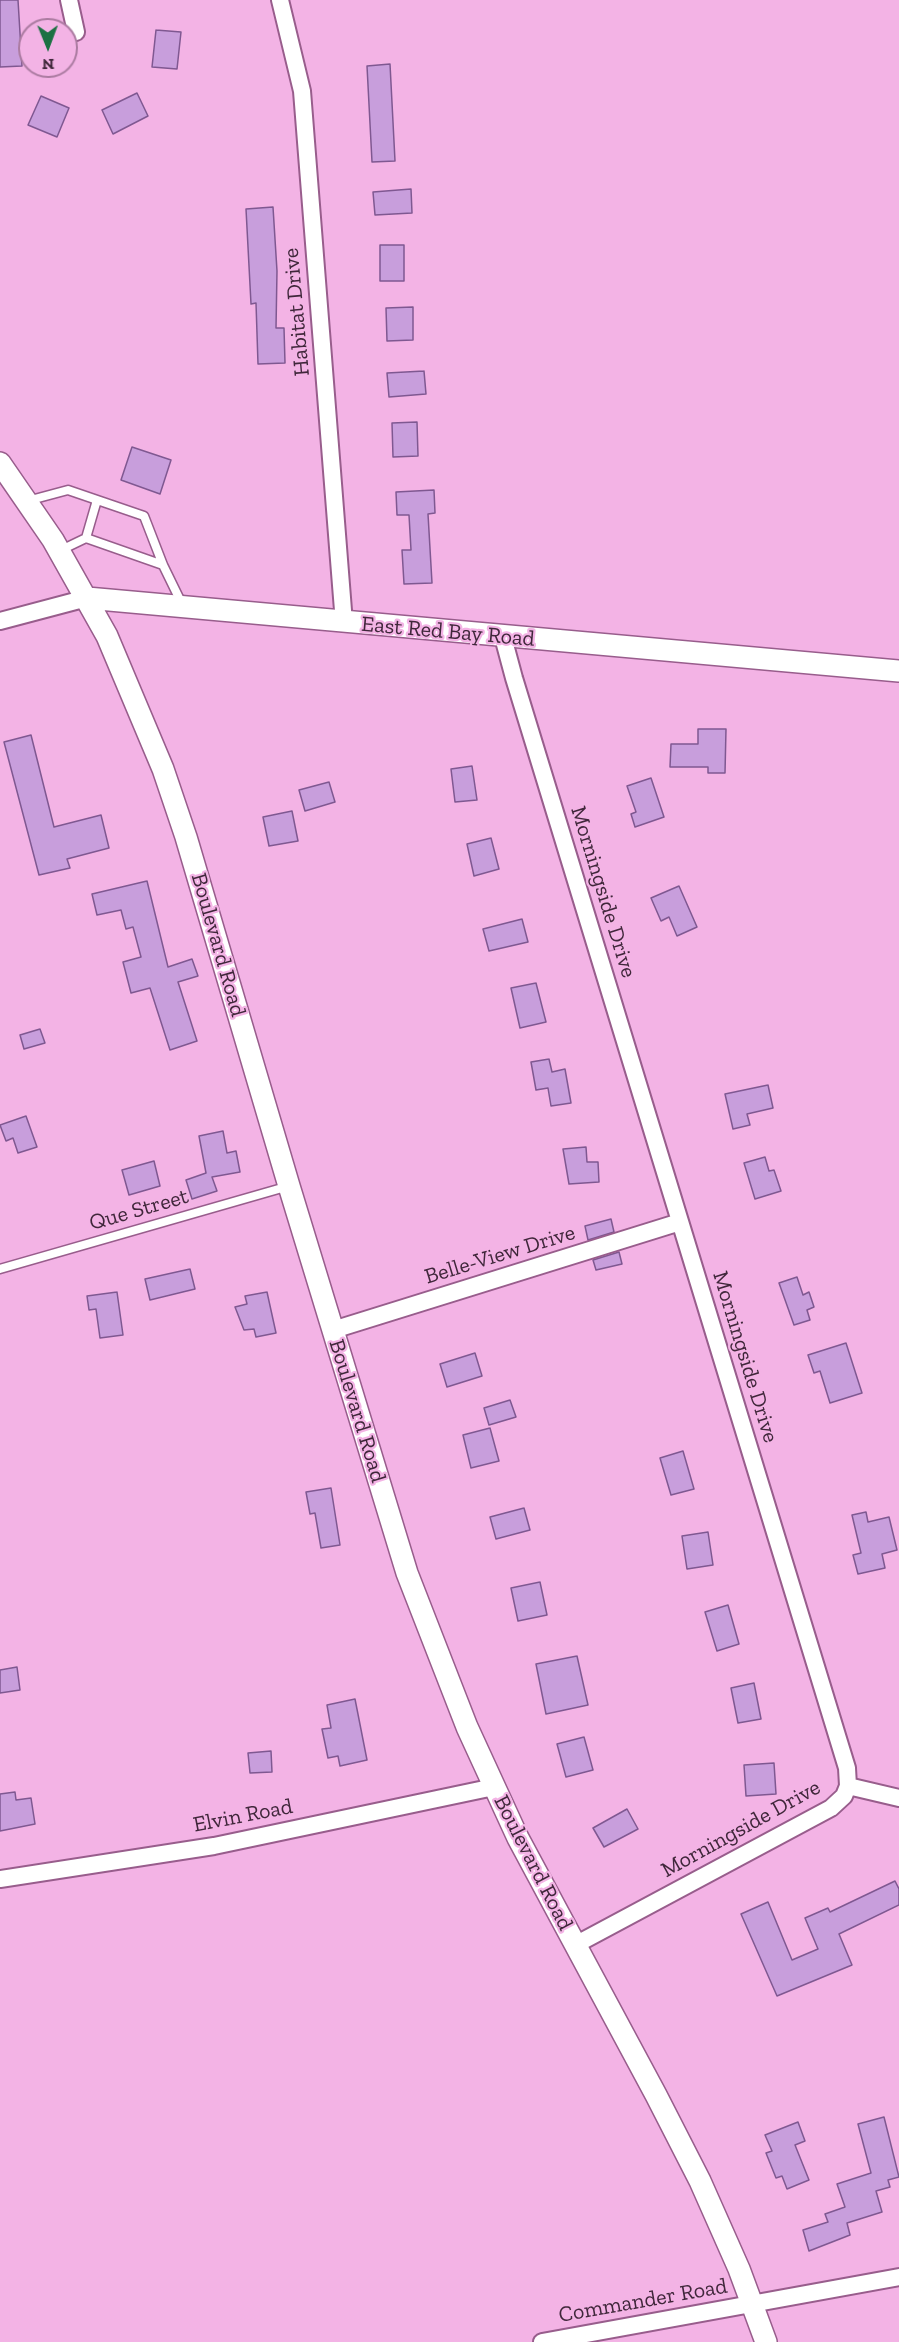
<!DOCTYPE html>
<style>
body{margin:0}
#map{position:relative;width:899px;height:2342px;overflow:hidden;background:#f3b3e5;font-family:"Zilla Slab",serif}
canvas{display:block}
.north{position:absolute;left:18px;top:18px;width:60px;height:60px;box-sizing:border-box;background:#f3b3e5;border:2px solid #ab7ba1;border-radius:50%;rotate:179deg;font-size:16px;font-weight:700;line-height:24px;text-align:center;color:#40273b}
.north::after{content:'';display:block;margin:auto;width:21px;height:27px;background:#1c7143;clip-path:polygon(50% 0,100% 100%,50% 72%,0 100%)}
</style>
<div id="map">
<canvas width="899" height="2342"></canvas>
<div class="north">N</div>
</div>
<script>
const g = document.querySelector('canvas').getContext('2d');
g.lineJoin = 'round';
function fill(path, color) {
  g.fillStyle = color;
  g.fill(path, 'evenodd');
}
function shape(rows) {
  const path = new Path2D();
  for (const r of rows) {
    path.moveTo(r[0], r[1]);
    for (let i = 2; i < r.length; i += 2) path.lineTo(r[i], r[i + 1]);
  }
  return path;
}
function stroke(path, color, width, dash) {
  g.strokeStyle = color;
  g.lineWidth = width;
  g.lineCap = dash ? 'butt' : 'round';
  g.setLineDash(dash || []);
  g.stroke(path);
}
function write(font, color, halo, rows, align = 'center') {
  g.font = font + ' "Zilla Slab",serif';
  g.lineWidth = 4.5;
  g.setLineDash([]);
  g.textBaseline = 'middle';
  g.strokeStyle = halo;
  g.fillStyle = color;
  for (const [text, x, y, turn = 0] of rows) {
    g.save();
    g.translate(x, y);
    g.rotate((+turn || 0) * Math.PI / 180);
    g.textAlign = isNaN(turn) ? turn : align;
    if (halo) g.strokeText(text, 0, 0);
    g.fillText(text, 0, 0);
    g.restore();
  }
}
const building = shape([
 [0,0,18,0,22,66,0,67,0,0],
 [156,30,181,32,177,69,152,67,156,30],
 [390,64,395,161,372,162,367,66,390,64],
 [137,93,148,116,113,134,102,110,137,93],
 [41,96,69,108,57,137,28,125,41,96],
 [411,189,412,213,375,215,373,192,411,189],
 [273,207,277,271,276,328,284,328,285,363,258,364,256,303,251,304,246,209,273,207],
 [380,245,404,245,404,281,380,281,380,245],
 [413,307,413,340,387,341,386,308,413,307],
 [424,371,426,394,389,397,387,373,424,371],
 [417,422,418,456,393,457,392,423,417,422],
 [132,447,171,460,160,494,121,480,132,447],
 [434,490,435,513,428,514,432,583,404,584,402,550,411,550,409,515,397,515,396,492,434,490],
 [698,729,726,729,725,773,708,773,708,767,670,767,671,744,698,744,698,729],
 [31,735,54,827,101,815,109,848,67,859,70,868,39,875,4,742,31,735],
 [472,766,477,800,455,802,451,769,472,766],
 [651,778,664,817,635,827,631,814,636,812,627,786,651,778],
 [329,782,335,802,305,811,299,790,329,782],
 [292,811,298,841,269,846,263,817,292,811],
 [491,838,499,869,474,876,467,844,491,838],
 [147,881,168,967,192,959,198,976,178,982,197,1041,170,1050,150,988,131,993,123,962,141,957,133,927,126,929,121,910,97,915,92,894,147,881],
 [679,886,697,927,677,936,669,917,661,921,651,898,679,886],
 [522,919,528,942,489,951,483,929,522,919],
 [536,983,546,1022,520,1028,511,988,536,983],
 [40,1029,45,1043,24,1049,20,1035,40,1029],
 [549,1059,552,1072,565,1069,571,1103,551,1106,548,1088,536,1090,531,1062,549,1059],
 [768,1085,773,1108,747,1114,750,1125,733,1129,725,1094,768,1085],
 [26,1116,37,1147,18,1153,13,1138,6,1141,0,1125,26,1116],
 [223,1131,227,1153,236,1151,240,1172,212,1177,217,1191,192,1199,186,1180,206,1173,199,1136,223,1131],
 [586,1147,587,1162,598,1162,599,1182,569,1184,563,1149,586,1147],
 [765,1157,769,1171,774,1170,781,1191,755,1199,744,1163,765,1157],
 [154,1161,160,1186,129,1195,122,1170,154,1161],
 [611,1219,614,1232,588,1240,585,1226,611,1219],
 [619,1252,622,1264,596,1270,593,1260,619,1252],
 [190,1269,195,1289,150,1300,145,1279,190,1269],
 [797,1277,803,1295,809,1292,814,1307,807,1310,810,1320,794,1325,779,1283,797,1277],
 [117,1292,123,1335,100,1338,96,1309,89,1310,87,1296,117,1292],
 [267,1292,276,1333,256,1337,254,1329,244,1330,235,1307,247,1304,245,1296,267,1292],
 [846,1343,862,1393,830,1403,820,1371,814,1373,808,1355,846,1343],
 [475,1353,482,1376,447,1387,440,1364,475,1353],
 [510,1400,516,1417,489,1425,484,1408,510,1400],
 [490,1428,499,1461,471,1468,463,1435,490,1428],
 [683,1451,694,1489,671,1495,660,1458,683,1451],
 [331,1488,340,1545,321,1548,315,1513,310,1514,306,1492,331,1488],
 [524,1508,530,1530,496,1539,490,1517,524,1508],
 [866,1512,868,1522,889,1517,897,1550,882,1554,885,1568,858,1574,853,1555,861,1553,852,1515,866,1512],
 [708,1532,713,1565,687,1569,682,1536,708,1532],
 [540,1582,547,1615,518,1621,511,1588,540,1582],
 [728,1605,739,1644,717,1651,705,1612,728,1605],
 [577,1656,588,1705,546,1714,536,1664,577,1656],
 [17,1667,20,1690,0,1693,0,1670,17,1667],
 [754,1683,761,1719,738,1723,731,1688,754,1683],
 [355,1699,367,1760,340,1766,338,1756,328,1758,322,1729,331,1728,327,1705,355,1699],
 [584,1737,593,1770,566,1777,557,1744,584,1737],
 [271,1751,272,1772,250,1773,248,1753,271,1751],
 [774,1763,776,1794,746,1796,744,1765,774,1763],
 [15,1792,16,1800,31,1798,35,1824,0,1831,0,1794,15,1792],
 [627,1809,638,1829,604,1847,593,1828,627,1809],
 [895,1881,899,1889,899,1905,839,1934,852,1965,777,1996,741,1914,768,1902,792,1960,818,1949,805,1918,828,1908,830,1912,895,1881],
 [884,2117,899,2177,888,2180,890,2187,876,2191,882,2212,847,2223,850,2235,809,2251,803,2230,828,2222,825,2214,845,2207,837,2184,871,2173,858,2124,884,2117],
 [798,2122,805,2141,795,2145,809,2180,787,2189,782,2176,776,2178,766,2153,772,2151,765,2135,798,2122]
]);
fill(building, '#c89edc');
stroke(building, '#7f5891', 1.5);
const service = shape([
 [97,500,86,538,163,565],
 [27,501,68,490,144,516,163,565,182,604],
 [59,551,86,538],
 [0,1269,289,1186]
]);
const minor = shape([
 [69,0,76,32],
 [280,0,302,91,344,623],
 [0,621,87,598],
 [503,637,514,678,847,1768,848,1786,844,1796,831,1808,575,1945],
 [333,1330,680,1222],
 [848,1786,899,1798],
 [0,1879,214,1846,494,1787],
 [542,2342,899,2277]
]);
const tertiary = shape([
 [0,463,53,540,107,636,163,769,186,837,289,1186,407,1573,467,1727,518,1838,656,2095,700,2181,739,2269,766,2342],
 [87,598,899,671]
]);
stroke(service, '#985d8c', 11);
stroke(minor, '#985d8c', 20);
stroke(tertiary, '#985d8c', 24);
stroke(service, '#fff', 8);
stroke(minor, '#fff', 16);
stroke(tertiary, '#fff', 21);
write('22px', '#40273b', '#f3b3e5', [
 ["Habitat Drive",297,312,-95],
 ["East Red Bay Road",448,632,5],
 ["Morningside Drive",603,892,73],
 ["Boulevard Road",218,945,74],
 ["Que Street",139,1210,-16],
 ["Belle-View Drive",500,1255,-17],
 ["Morningside Drive",745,1357,73],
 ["Boulevard Road",357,1411,73],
 ["Elvin Road",243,1816,-11],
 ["Morningside Drive",741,1829,-29],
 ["Boulevard Road",533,1863,63],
 ["Commander Road",643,2301,-10]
]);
</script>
